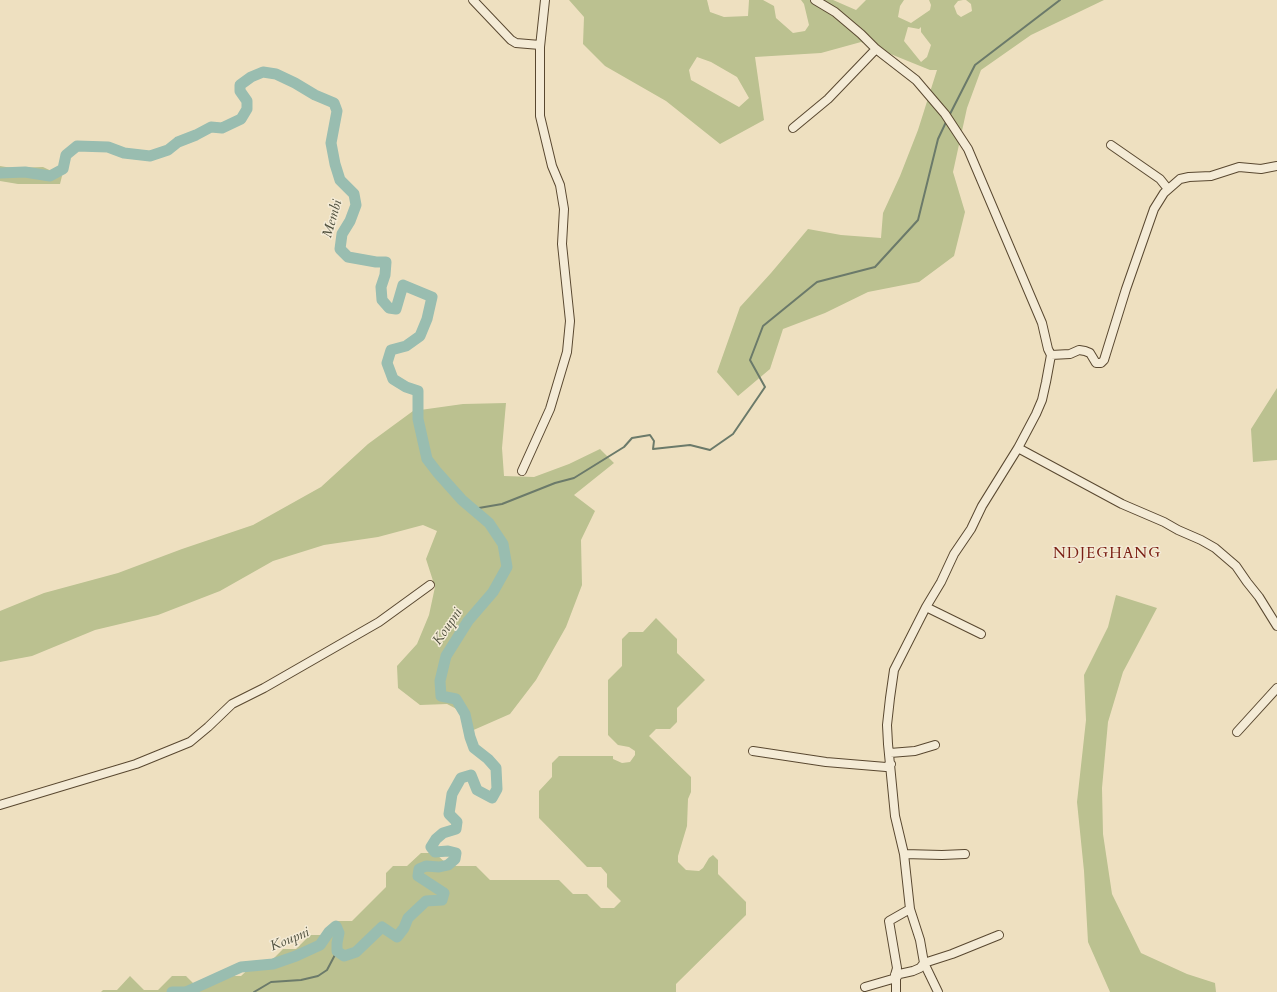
<!DOCTYPE html>
<style>
body{margin:0}
canvas{display:block;background:#eee0c0}
</style>
<canvas width="1277" height="992"></canvas>
<script>
const g = document.querySelector('canvas').getContext('2d');
g.lineJoin = 'round';
function fill(path, color) {
  g.fillStyle = color;
  g.fill(path, 'evenodd');
}
function shape(rows) {
  const path = new Path2D();
  for (const r of rows) {
    path.moveTo(r[0], r[1]);
    for (let i = 2; i < r.length; i += 2) path.lineTo(r[i], r[i + 1]);
  }
  return path;
}
function stroke(path, color, width, dash) {
  g.strokeStyle = color;
  g.lineWidth = width;
  g.lineCap = dash ? 'butt' : 'round';
  g.setLineDash(dash || []);
  g.stroke(path);
}
function write(font, color, halo, rows, align = 'center') {
  g.font = font + ' Cardo,serif';
  g.lineWidth = 3;
  g.setLineDash([]);
  g.textBaseline = 'middle';
  g.strokeStyle = halo;
  g.fillStyle = color;
  for (const [text, x, y, turn = 0] of rows) {
    g.save();
    g.translate(x, y);
    g.rotate((+turn || 0) * Math.PI / 180);
    g.textAlign = isNaN(turn) ? turn : align;
    if (halo) g.strokeText(text, 0, 0);
    g.fillText(text, 0, 0);
    g.restore();
  }
}
fill(shape([
 [569,0,707,0,710,12,724,17,748,16,749,0,763,0,774,6,776,18,793,33,805,31,809,25,804,4,801,0,833,0,856,10,866,0,904,0,900,6,898,17,911,23,930,10,931,5,929,0,963,0,958,1,954,6,957,14,961,17,972,11,971,4,966,0,1104,0,1031,35,981,70,967,108,953,172,965,212,954,256,919,282,868,292,825,313,783,329,770,369,738,396,717,372,740,307,771,273,808,229,841,235,881,238,883,213,900,176,918,130,937,70,930,70,861,42,821,53,755,57,764,120,720,144,666,101,605,66,583,44,584,17],
 [908,27,919,29,921,27,921,32,931,45,927,57,921,62,904,41],
 [697,57,711,62,737,77,749,98,739,107,691,80,689,70],
 [0,166,12,168,43,167,62,176,60,184,18,184,0,181],
 [1277,388,1277,460,1253,462,1251,429],
 [506,403,502,448,504,476,534,477,569,464,600,449,614,463,574,495,595,511,581,540,582,585,566,627,536,680,510,714,469,732,468,715,447,704,420,705,398,688,397,666,417,644,429,615,435,587,426,559,437,531,423,525,378,537,324,545,273,561,220,591,158,615,95,630,32,656,0,662,0,611,44,593,118,573,182,549,253,525,321,487,368,444,413,411,463,404],
 [1116,595,1157,608,1123,672,1108,722,1102,788,1103,834,1112,894,1141,953,1187,974,1215,983,1216,992,1110,992,1088,942,1084,871,1077,802,1086,720,1084,675,1108,627],
 [656,618,677,639,677,653,705,680,677,708,677,722,670,729,656,729,649,736,691,777,691,792,688,799,687,826,678,856,678,862,686,870,699,871,703,868,709,858,713,855,718,860,718,874,746,902,746,915,676,984,676,992,101,992,103,990,117,990,130,976,144,990,158,990,172,976,186,976,200,990,213,976,241,976,255,963,269,963,283,949,296,949,310,935,324,935,338,921,352,921,386,887,386,873,393,866,407,866,421,853,435,853,449,866,476,866,490,880,559,880,573,894,587,894,601,908,614,908,621,901,607,887,607,874,601,867,587,867,539,818,539,791,552,777,552,763,559,756,613,756,613,759,622,763,630,762,635,755,635,751,629,747,618,745,608,735,608,680,622,666,622,639,629,632,643,632]
]), '#bbc190');
stroke(shape([
 [949,116,975,65,1060,0],
 [473,509,502,504,555,483,574,478,624,447,632,438,650,435,654,441,653,449,690,445,710,450,733,434,765,387,750,360,763,326,817,282,875,267,918,220,938,139,947,120],
 [254,992,271,982,301,980,318,976,327,970,337,951]
]), '#6b7a6a', 2);
stroke(shape([
 [0,173,25,172,50,176,63,169,66,155,77,146,108,147,124,153,150,156,168,150,178,142,196,135,211,127,222,128,241,119,247,109,247,101,240,91,240,85,251,77,263,72,276,74,295,83,315,95,334,103,337,111,331,143,335,164,340,180,354,194,356,205,350,221,342,234,340,249,348,257,376,262,386,262,385,275,381,287,382,300,389,308,396,309,403,285,432,297,427,319,420,336,406,346,391,350,387,363,393,379,406,387,418,391,418,419,427,459,437,472,462,500,489,523,503,544,507,567,493,592,468,621,446,656,440,681,441,696,456,699,465,714,470,737,474,748,488,759,496,768,497,789,492,798,477,790,471,775,461,778,452,794,449,814,457,822,456,829,443,833,436,839,431,847,435,852,448,851,456,853,455,859,448,865,439,867,426,866,419,869,418,876,444,893,442,900,426,901,408,918,404,928,397,937,382,927,356,952,344,956,337,951,337,943,339,933,336,926,329,932,320,945,296,956,273,964,241,967,186,992,172,992]
]), '#99bdb0', 11);
const minor = shape([
 [473,0,511,40,516,43,540,45],
 [815,0,835,12,861,34,876,49,916,80,945,114,968,149,1042,323,1048,349,1051,355,1046,382,1042,400,1036,414,1018,448,982,506,971,529,954,554,941,582,926,607,894,670,890,698,887,725,888,744,895,816,904,854,910,909,920,940,924,963,938,992],
 [793,128,828,99,876,49],
 [1111,145,1160,179,1168,189],
 [1051,355,1070,354,1079,350,1085,351,1090,353,1096,363,1101,363,1104,360,1126,289,1154,209,1164,193,1180,179,1189,177,1211,176,1239,167,1261,169,1277,166],
 [1018,448,1122,504,1164,522,1178,530,1201,540,1215,548,1236,566,1247,582,1259,597,1277,626],
 [522,471,550,409,567,352,570,321,562,244,564,209,560,185,552,166,540,116,540,47,545,0],
 [926,607,981,634],
 [1237,732,1277,688],
 [753,751,826,762,886,767,891,764],
 [890,753,915,751,935,745],
 [0,805,136,764,190,742,208,727,232,704,264,688,379,622,430,585],
 [904,854,942,855,965,854],
 [895,975,897,968,889,921,910,909],
 [896,978,896,992],
 [865,987,896,978,899,974,895,975,913,971,920,968,924,963,952,954,999,935]
]);
stroke(minor, '#594830', 10);
stroke(minor, '#f4ebd6', 8);
write('italic 14px', '#4f503e', '#f4ebd6', [
 ["Membi",333,219,-74],
 ["Koupni",448,627,-56],
 ["Koupni",290,940,-22]
]);
g.letterSpacing = '1px';
write('15px', '#7a1f14', '#f4ebd6', [
 ["NDJEGHANG",1107,555]
]);
g.letterSpacing = '0px';
</script>
